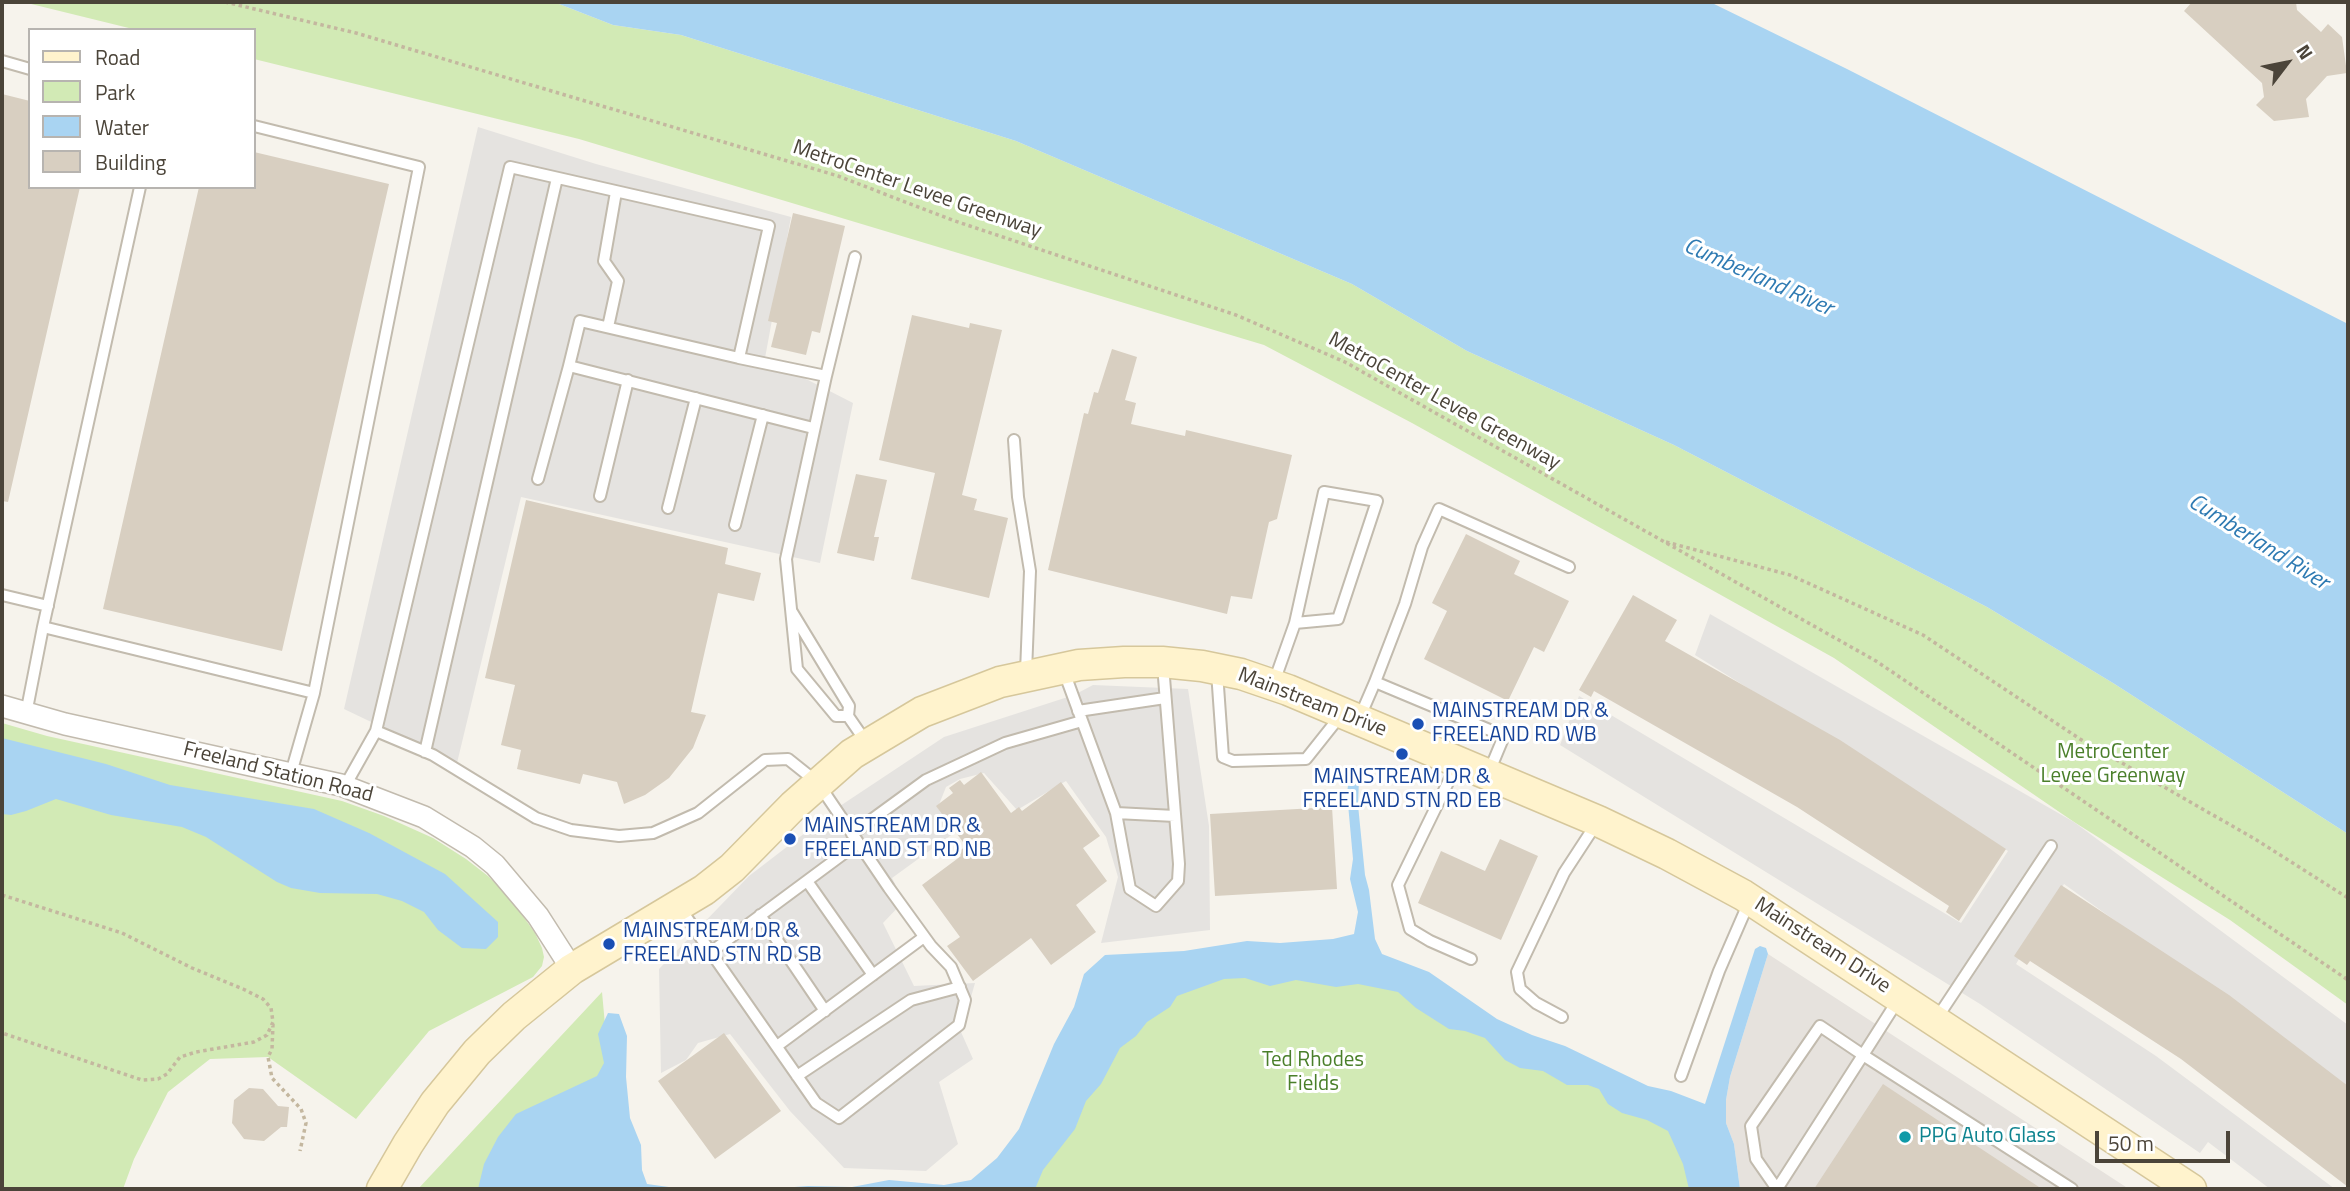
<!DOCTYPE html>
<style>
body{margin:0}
#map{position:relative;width:2350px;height:1191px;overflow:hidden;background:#f6f3ec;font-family:"Titillium Web",sans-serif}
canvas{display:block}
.frame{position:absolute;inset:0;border:4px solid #4b4439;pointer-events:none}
.legend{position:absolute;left:28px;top:28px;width:228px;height:161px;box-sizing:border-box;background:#fff;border:2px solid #b7b4b0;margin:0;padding:9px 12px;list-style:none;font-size:21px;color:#4b4439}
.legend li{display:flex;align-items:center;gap:14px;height:35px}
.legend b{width:35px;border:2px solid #b7b4b0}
.north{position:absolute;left:2252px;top:28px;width:70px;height:70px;-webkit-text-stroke:5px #fff;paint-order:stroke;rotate:58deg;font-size:19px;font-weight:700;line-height:28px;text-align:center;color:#4b4439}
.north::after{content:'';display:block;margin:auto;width:24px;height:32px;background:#4b4439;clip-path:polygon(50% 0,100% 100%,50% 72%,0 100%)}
.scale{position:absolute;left:2095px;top:1131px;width:135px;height:32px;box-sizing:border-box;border:4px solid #4b4439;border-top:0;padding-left:9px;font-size:21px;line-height:24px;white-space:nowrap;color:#4b4439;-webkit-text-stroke:5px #fff;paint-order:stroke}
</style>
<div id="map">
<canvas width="2350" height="1191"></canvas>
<div class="frame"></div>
<ul class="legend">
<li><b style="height:9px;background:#fff3cd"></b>Road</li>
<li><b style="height:19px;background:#d2eab5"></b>Park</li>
<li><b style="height:19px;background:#a9d4f2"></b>Water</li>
<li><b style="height:19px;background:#d8cfc1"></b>Building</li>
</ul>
<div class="north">N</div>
<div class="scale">50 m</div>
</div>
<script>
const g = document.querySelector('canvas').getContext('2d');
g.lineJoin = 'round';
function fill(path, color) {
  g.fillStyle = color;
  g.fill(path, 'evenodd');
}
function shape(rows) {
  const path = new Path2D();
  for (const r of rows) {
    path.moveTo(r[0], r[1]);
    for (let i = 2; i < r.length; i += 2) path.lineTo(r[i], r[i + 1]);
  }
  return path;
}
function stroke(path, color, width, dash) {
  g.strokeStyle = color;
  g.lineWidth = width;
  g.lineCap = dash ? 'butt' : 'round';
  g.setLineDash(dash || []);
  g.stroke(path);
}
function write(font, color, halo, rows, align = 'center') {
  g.font = font + ' "Titillium Web",sans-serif';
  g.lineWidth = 6;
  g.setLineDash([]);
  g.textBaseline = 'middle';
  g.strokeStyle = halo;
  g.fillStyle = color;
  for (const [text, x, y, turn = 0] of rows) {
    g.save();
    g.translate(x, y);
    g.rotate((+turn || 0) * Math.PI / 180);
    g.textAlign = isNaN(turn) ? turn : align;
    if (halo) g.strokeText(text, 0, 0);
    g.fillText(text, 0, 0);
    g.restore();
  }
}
fill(shape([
 [1768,954,2129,1189,1740,1189,1734,1144,1726,1123,1726,1100,1730,1077]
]), '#e6e2dd');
fill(shape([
 [23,2,554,2,613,25,681,35,1016,141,1352,284,1467,351,1674,445,1987,607,2113,683,2348,834,2348,1005,2230,920,2074,822,1834,658,1412,423,1264,345,579,139,254,59,254,30,137,30],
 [2,723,47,736,342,801,384,816,433,838,466,859,488,876,510,898,535,933,542,948,544,957,542,966,533,977,429,1031,356,1119,268,1057,210,1059,168,1092,134,1159,123,1189,2,1189],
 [1332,955,1702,1135,1725,1189,981,1189,1042,1124,1112,980],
 [602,992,620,1189,418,1189]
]), '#d2eab5');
fill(shape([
 [478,127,596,164,791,217,765,358,853,403,820,563,521,497,457,763,344,709],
 [1710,614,2074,822,2348,1025,2348,1088,2064,884,2016,964,2156,1056,2335,1189,2270,1189,2208,1142,2200,1153,1980,1004,1560,745,1579,696,1961,923,2008,851,1695,655],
 [1093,685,1188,689,1209,826,1210,930,1101,943,1118,877,1106,837,1066,781,1017,810,984,773,960,779,946,787,938,807,954,833,892,878,904,901,883,923,914,986,975,983,961,1032,973,1059,939,1082,958,1144,926,1171,844,1168,790,1111,730,1034,698,1043,686,1060,661,1073,659,969,749,876,840,806,944,737,1074,695]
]), '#e5e3e0');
fill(shape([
 [554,2,1710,2,1847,69,2348,324,2348,834,2113,683,1987,607,1674,445,1467,351,1352,284,1016,141,681,35,613,25],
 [2,738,106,764,170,785,314,809,369,833,445,874,498,922,498,937,486,949,462,948,438,930,424,912,402,901,377,894,320,893,291,888,277,882,206,837,182,827,111,815,56,799,26,811,11,815,2,814],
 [1350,770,1359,779,1358,805,1365,875,1369,890,1375,939,1382,954,1429,972,1497,1019,1532,1035,1565,1046,1648,1086,1671,1091,1705,1104,1755,949,1760,946,1766,948,1768,954,1730,1077,1726,1100,1726,1123,1734,1144,1740,1189,1689,1189,1683,1164,1668,1131,1647,1120,1622,1113,1608,1104,1599,1089,1588,1085,1567,1085,1543,1071,1520,1068,1505,1060,1485,1038,1465,1031,1449,1029,1416,1008,1398,992,1358,984,1336,987,1296,980,1270,986,1245,978,1224,979,1177,996,1170,1007,1147,1022,1136,1036,1120,1048,1101,1084,1086,1101,1075,1129,1043,1170,1035,1189,767,1189,808,1186,852,1187,889,1180,944,1185,971,1180,997,1158,1019,1129,1054,1044,1074,1007,1084,974,1105,955,1184,951,1247,941,1280,943,1333,939,1354,934,1358,912,1350,879,1353,859,1347,793],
 [608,1013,619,1014,627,1036,626,1077,630,1118,641,1145,642,1170,647,1184,676,1188,722,1187,764,1189,478,1189,484,1164,498,1137,516,1114,597,1076,604,1063,598,1034]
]), '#a9d4f2');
fill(shape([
 [2192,2,2296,2,2297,10,2321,32,2328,24,2342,37,2347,73,2327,76,2306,99,2309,117,2274,121,2256,105,2264,97,2262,83,2184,11],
 [2,94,30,101,30,187,80,187,8,502,2,501],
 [254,152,389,184,282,651,103,609,199,187,254,187],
 [793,213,845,226,820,333,812,331,806,355,771,347,777,323,768,321],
 [912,315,969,328,970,323,1002,330,962,495,977,499,974,510,1008,518,989,598,911,579,935,473,879,460],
 [1112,349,1137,357,1125,400,1136,403,1131,424,1185,436,1186,430,1292,455,1277,519,1269,522,1252,599,1231,596,1227,614,1048,570,1084,413,1088,414,1094,392,1098,393],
 [856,474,887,480,874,537,879,537,874,561,837,553],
 [526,500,728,548,725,564,761,573,754,601,718,593,691,712,706,715,693,748,669,778,645,795,624,804,617,782,583,774,580,784,517,769,521,750,501,745,515,685,485,678],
 [1466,534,1520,561,1514,574,1569,601,1544,652,1534,647,1508,701,1424,659,1447,611,1432,603],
 [1633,595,1677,620,1665,641,1840,740,2006,849,1959,921,1946,912,1949,906,1797,807,1594,691,1591,697,1579,690],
 [981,772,1011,813,1019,807,1022,811,1061,782,1100,836,1083,848,1107,881,1076,905,1096,932,1051,965,1031,938,973,981,947,946,960,937,922,885,961,856,958,852,966,846,936,806,953,793,949,788,960,780,964,785],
 [1332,807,1337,889,1215,896,1210,814],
 [1500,839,1538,856,1501,940,1418,903,1441,851,1485,871],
 [2061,885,2229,995,2348,1086,2348,1187,2181,1059,2030,961,2027,965,2014,956],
 [724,1033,781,1111,715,1159,658,1081],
 [1883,1084,2042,1189,1814,1189],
 [249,1088,263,1089,278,1106,289,1107,287,1127,281,1127,264,1141,244,1139,232,1123,234,1100]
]), '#d8cfc1');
const lane = shape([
 [2,61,30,69],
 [608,327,618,281,604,261,616,192],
 [739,358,580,321,569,366,813,428],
 [826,376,855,257],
 [1014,440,1018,497,1030,571,1026,672],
 [538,479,569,366],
 [600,496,628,380],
 [668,508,696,398],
 [735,525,763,415],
 [2,595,48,606],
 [43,627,140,187],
 [1063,669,1116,813,1130,889,1156,906,1178,881,1179,864,1163,665],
 [1217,672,1223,757,1233,761,1306,759,1341,715],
 [1274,682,1295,623,1338,619,1377,501,1324,492,1295,623],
 [1375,682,1405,604,1422,547,1439,509,1569,567],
 [1078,711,1165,698],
 [26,714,43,627,314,693,419,167,254,126],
 [848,716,866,742],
 [1359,719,1375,682,1504,736,1489,772],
 [376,731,510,167,769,226,739,358,826,376,786,559,797,669,836,716,848,716,849,706,792,612],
 [425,752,557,178],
 [1457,764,1398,885,1410,929,1430,941,1471,959],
 [291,773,314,693],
 [345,786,376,731,433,755,536,818,571,830,619,836,653,833,698,813,765,760,788,759,818,783,889,888,931,946,951,967,965,1000,959,1025,839,1118,816,1103,680,908],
 [1116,813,1175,816],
 [852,834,926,780,1005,743,1082,721],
 [807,881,873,975],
 [760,915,825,1011],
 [711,952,858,843],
 [1898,1000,1863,1055,1777,1189,1756,1159,1751,1126,1820,1026,1863,1055,2072,1189],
 [1562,1017,1536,1003,1520,989,1517,972,1564,873,1596,824],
 [1937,1018,2051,846],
 [777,1046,924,937],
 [797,1076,911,1000,960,987],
 [1681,1076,1719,971,1749,902]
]);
const street = shape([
 [2,706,65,724,341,785,424,817,473,847,495,865,538,916,572,969]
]);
const secondary = shape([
 [382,1189,408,1144,435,1103,477,1052,514,1016,572,969,704,890,732,868,793,806,852,754,922,712,1000,682,1079,665,1124,662,1162,662,1202,666,1241,674,1288,690,1598,821,1667,854,1743,895,2191,1189]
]);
stroke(lane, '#c2bbae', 14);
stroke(street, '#c2bbae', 24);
stroke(secondary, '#d6c79b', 33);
stroke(shape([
 [225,2,356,33,838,176,952,220,1236,315,1345,362,1876,661,2348,980],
 [1666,542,1790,575,1923,635,2080,739,2255,839,2348,898],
 [2,895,122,933,192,968,243,989,263,999,271,1008,273,1022,267,1035,254,1042,196,1052,180,1057,167,1074,158,1079,142,1080,2,1033],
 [273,1024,272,1049,268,1057,272,1078,301,1109,306,1123,300,1151]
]), '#c4b79f', 3.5, [3.5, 3.5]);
stroke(lane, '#fff', 10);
stroke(street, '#fff', 21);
stroke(secondary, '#fff3cd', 30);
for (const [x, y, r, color] of [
 [1418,724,7,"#1a4fb4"],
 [1402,754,7,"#1a4fb4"],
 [790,839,7,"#1a4fb4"],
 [609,944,7,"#1a4fb4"],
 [1905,1137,7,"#0f9aa8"]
]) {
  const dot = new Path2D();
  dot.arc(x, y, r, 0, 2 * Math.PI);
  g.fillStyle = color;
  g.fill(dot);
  stroke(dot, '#fff', 2.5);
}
write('21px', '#4b4439', '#fff', [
 ["MetroCenter Levee Greenway",917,190,19],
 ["MetroCenter Levee Greenway",1444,402,29],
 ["Mainstream Drive",1312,703,21],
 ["Freeland Station Road",278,773,14],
 ["Mainstream Drive",1822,946,33]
]);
write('21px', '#164399', '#fff', [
 ["MAINSTREAM DR &",1432,712],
 ["FREELAND RD WB",1432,736],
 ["MAINSTREAM DR &",1402,778,"center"],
 ["FREELAND STN RD EB",1402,802,"center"],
 ["MAINSTREAM DR &",804,827],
 ["FREELAND ST RD NB",804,851],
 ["MAINSTREAM DR &",623,932],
 ["FREELAND STN RD SB",623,956]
], 'left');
write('21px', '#4a7f2a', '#fff', [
 ["MetroCenter",2113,753],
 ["Levee Greenway",2113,777],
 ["Ted Rhodes",1313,1061],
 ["Fields",1313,1085]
]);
write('21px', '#0d838f', '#fff', [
 ["PPG Auto Glass",1919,1137]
], 'left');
write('italic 23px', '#2e7ab2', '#fff', [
 ["Cumberland River",1758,278,24],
 ["Cumberland River",2258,543,32]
]);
</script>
